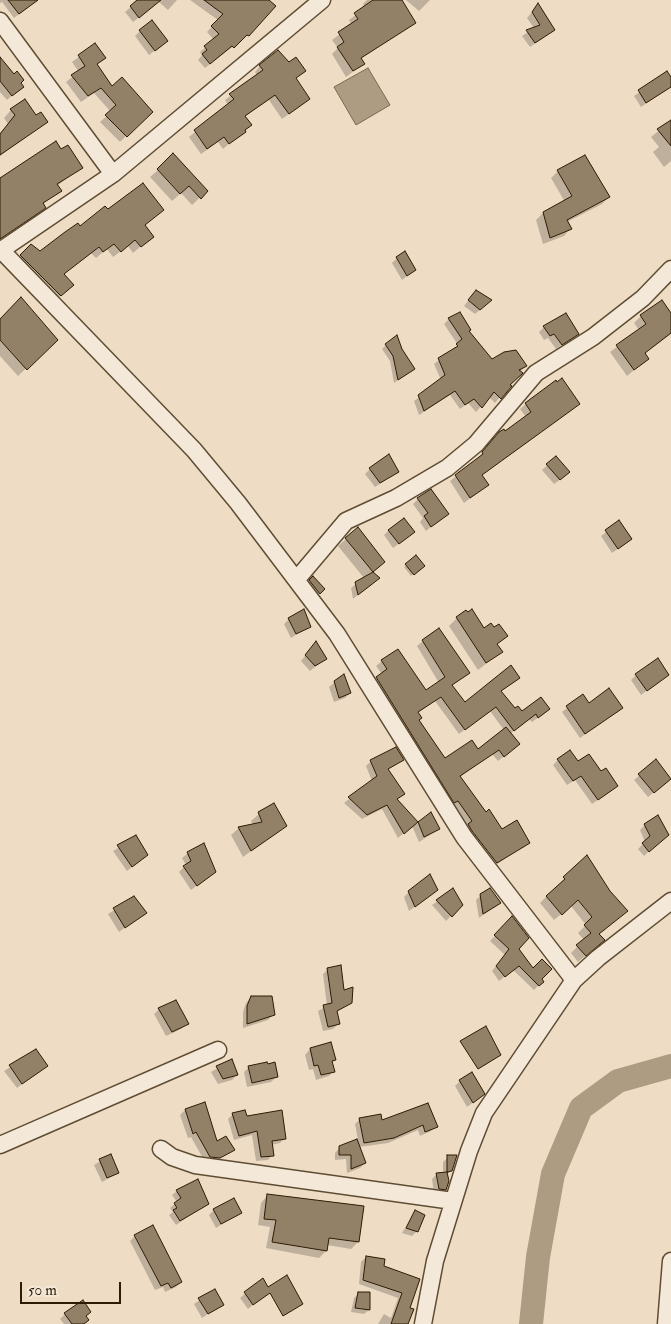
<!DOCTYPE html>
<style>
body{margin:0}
#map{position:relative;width:671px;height:1324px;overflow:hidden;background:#eeddc4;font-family:"IM FELL Double Pica",serif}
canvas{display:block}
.scale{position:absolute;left:20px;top:1282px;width:101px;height:22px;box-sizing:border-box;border:2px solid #2e1b03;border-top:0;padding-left:6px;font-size:15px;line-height:18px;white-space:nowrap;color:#2e1b03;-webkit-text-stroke:4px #f4e9d9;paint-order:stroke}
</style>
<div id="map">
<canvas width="671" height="1324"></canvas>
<div class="scale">50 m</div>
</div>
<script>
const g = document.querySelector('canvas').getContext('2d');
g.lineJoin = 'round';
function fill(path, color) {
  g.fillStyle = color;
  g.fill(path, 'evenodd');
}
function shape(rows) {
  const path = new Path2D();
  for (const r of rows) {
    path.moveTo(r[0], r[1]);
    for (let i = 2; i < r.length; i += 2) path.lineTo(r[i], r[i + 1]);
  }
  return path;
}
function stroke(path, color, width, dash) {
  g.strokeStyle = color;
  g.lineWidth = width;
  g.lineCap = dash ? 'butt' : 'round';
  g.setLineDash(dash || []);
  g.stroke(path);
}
const water = shape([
 [368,68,390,105,356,125,334,87,368,68]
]);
fill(water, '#ad9b82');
stroke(water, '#7a684f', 1);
fill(shape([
 [0,0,38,0,14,18,2,2,0,3],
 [139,0,177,0,168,10,159,2,133,22,125,12],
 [190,0,267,0,248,35,205,68,198,60,202,55,200,52,214,40,207,32,218,20],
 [367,0,400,0,415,23,360,59,363,64,346,77,332,54,338,48,332,40,352,25,349,20,365,8,363,4],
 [406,0,430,0,419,11],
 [538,5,554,30,530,47,522,36,534,28,527,18],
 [140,31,161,46,149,55,135,36],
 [95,45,104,58,96,65,111,88,151,111,120,142,100,122,111,112,94,93,81,102,66,82,79,72,72,62],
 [0,59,22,87,7,100,0,92],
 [289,63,304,71,295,79,303,104,282,119,269,100,244,117,250,125,223,149,218,142,201,154,189,137,228,105,225,100,257,75,255,72,260,66],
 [667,73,671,79,671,86,641,107,634,96],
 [11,110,46,122,0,156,0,133,8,124,4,118],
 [671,121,671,161,664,167,653,152,659,147,651,137],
 [61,151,81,168,57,186,60,190,42,205,44,207,37,215,0,239,0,179],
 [158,170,207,191,192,205,181,193,172,201,150,177],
 [558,171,609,197,602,204,567,222,570,229,564,236,543,244,536,220,543,213,565,202,551,178],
 [108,211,144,226,152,237,133,253,128,246,113,257,107,249,96,258,91,253,63,275,72,285,54,302,14,263,31,246,40,253],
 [397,258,415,270,402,280,392,263],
 [471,297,486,305,475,314,464,306],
 [671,315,671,334,644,354,648,359,627,376,610,352,639,330,634,323,641,316],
 [449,319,468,332,492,361,526,365,495,403,489,397,476,412,468,403,460,409,450,395,419,415,414,401,441,380,434,364,458,345,444,324],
 [0,320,56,340,18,376,0,356],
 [544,327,577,334,556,349,548,338,544,340,539,332],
 [386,345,414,369,394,383,390,361,382,349],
 [526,404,578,404,481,476,487,485,464,503,450,481,477,459,494,440,526,417,520,409],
 [556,457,564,477,554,484,542,470],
 [370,469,398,472,375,487,365,474],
 [418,499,447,514,426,531,420,522,423,518,413,504],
 [619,522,625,544,612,553,601,536],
 [389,530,408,537,393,548,384,535],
 [346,539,384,562,372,573,378,578,353,599,351,588,364,578,338,546],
 [415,557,423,566,411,576,404,567],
 [313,578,324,589,314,598,305,586],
 [457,618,506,636,496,645,501,652,478,670,449,626],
 [289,619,309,626,291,638,284,624],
 [423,641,468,673,452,686,465,704,519,678,500,692,515,710,543,714,532,722,529,719,510,734,512,750,498,761,492,754,460,777,485,813,502,830,529,842,491,868,371,683,382,674,376,666,382,661,426,692,439,683,417,646],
 [435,701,459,734,490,711,504,730,478,750,445,760,418,720,418,713],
 [311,648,326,658,310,671,301,661],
 [636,675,668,675,641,695,631,680],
 [335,682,350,693,345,698,334,702,329,687],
 [582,696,588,705,622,708,580,738,562,712],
 [402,760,388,770,403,794,397,800,417,824,431,814,439,829,419,842,412,826,398,838,382,809,362,819,344,803,372,781,366,766,371,761],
 [558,760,578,763,611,791,592,804,575,780,567,785,553,765],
 [656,761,665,783,648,797,634,780],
 [259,814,285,826,243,857,231,835,239,828,253,825,251,821],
 [645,825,664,837,644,856,638,849,645,842,640,830],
 [136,837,147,855,127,871,113,851],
 [188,853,215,872,191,890,179,872,186,865,182,858],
 [586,857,609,892,626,911,598,935,596,947,578,962,571,953,584,940,578,933,586,925,571,906,554,920,540,903],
 [453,890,462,905,446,921,432,905],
 [409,892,431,895,409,911,404,897],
 [481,895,500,903,479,918,476,900],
 [134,898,145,913,119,932,108,914],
 [512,918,517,949,542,982,534,990,513,970,499,981,492,971,505,955,490,941],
 [328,969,351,1002,336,1012,338,1024,333,1029,323,1031,318,1011,327,1006,323,974],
 [251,997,273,1014,268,1020,243,1028,243,1012,246,1003],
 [159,1009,186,1024,181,1029,166,1036,154,1014],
 [469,1040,500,1055,484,1066],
 [331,1044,335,1059,331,1063,334,1071,329,1076,316,1080,313,1069,309,1070,305,1055,310,1049],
 [36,1051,47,1066,17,1088,4,1071],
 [231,1060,237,1075,232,1080,218,1084,211,1072],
 [249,1067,276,1077,271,1082,247,1087,244,1072],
 [460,1081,478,1099,467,1107,455,1086],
 [428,1104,436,1126,431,1131,420,1136,418,1130,388,1143,359,1147,365,1163,360,1168,347,1173,346,1159,335,1160,335,1153,340,1147,358,1140,355,1124,360,1119,381,1121],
 [185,1110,217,1143,233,1149,214,1163,205,1162,191,1137,188,1138,180,1115],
 [233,1114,246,1118,284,1139,280,1143,271,1145,272,1155,268,1160,256,1161,252,1135,234,1140,228,1119],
 [110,1155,118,1173,102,1182,94,1165],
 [448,1157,451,1171,447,1175,445,1189,440,1194,434,1194,432,1179,437,1174,443,1174,443,1162],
 [177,1191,207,1203,176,1225,169,1215,173,1212,170,1208,177,1202,172,1195],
 [267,1196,358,1242,351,1249,327,1245,326,1251,319,1258,266,1248,270,1227,258,1225,261,1203],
 [214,1210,240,1213,216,1228,209,1215],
 [415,1212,417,1231,412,1236,402,1233],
 [135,1236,181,1282,176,1287,165,1292,163,1287,155,1290,130,1241],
 [366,1257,382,1267,419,1280,408,1308,407,1324,378,1324,384,1314,391,1318,398,1298,359,1284,361,1262],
 [253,1287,260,1299,248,1309,240,1298],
 [214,1290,222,1304,202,1318,194,1304],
 [359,1293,369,1310,364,1314,351,1312,354,1298],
 [65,1314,85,1316,84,1324,64,1324,60,1319]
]), '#0003');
stroke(shape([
 [531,1324,538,1257,553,1174,581,1108,618,1081,671,1066]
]), '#ad9b82', 24);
const building = shape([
 [8,0,38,0,19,14,8,0],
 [137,0,161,0,139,18,130,6,137,0],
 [204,0,269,0,276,6,249,36,247,35,234,48,232,46,210,64,202,54,207,50,204,46,219,34,211,26,223,14,204,0],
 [373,0,402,0,416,23,361,58,365,64,353,71,337,47,344,42,338,32,358,19,354,13,373,0],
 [538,3,555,30,535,43,526,30,540,25,532,12,538,3],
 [152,20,168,41,155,51,139,30,152,20],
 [95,43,106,58,97,64,112,86,122,77,153,112,127,137,105,115,116,105,101,88,88,96,71,75,85,66,78,55,95,43],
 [278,50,289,62,296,57,306,71,296,78,310,99,289,114,275,95,245,116,252,125,245,130,246,132,229,144,224,137,207,149,194,130,234,99,229,94,263,70,259,65,278,50],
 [0,57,14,74,17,71,24,80,21,83,24,87,12,96,0,81,0,57],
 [667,71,671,77,671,87,646,103,638,90,667,71],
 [25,99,36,115,41,112,48,122,0,155,0,134,15,115,10,109,25,99],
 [671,120,671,146,657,129,671,120],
 [56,141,61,149,68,145,83,168,57,184,62,191,43,203,46,208,0,239,0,178,56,141],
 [173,153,208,191,201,199,189,186,180,194,157,169,173,153],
 [585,155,610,197,567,220,572,229,550,238,543,212,572,196,557,170,585,155],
 [143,183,164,210,145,225,154,237,141,247,135,240,121,252,114,244,103,252,99,247,64,274,74,285,61,296,20,255,31,244,40,251,65,232,78,223,80,226,105,206,108,209,143,183],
 [405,251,416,270,407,276,396,257,405,251],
 [476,290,492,300,480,310,468,300,476,290],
 [21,297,58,340,27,370,0,340,0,319,21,297],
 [662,300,671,313,671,333,645,353,649,359,634,370,616,345,646,324,640,315,662,300],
 [460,312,471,330,469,331,492,359,504,352,516,350,527,366,519,370,523,373,510,385,512,386,501,399,494,392,482,408,474,399,465,405,455,391,424,411,418,395,445,375,438,358,458,346,456,344,462,339,448,318,460,312],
 [566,313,579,334,562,345,554,334,550,336,543,326,566,313],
 [397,335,402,349,415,369,398,380,393,356,385,344,397,335],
 [562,378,580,404,482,475,489,485,470,498,455,475,483,454,482,452,499,432,504,429,505,431,531,412,525,403,556,380,557,382,562,378],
 [389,454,399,472,380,483,369,468,389,454],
 [556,456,570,472,560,480,546,464,556,456],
 [431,489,449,514,431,527,424,516,428,513,417,498,431,489],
 [404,518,415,532,399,544,388,530,404,518],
 [619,520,632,539,618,549,605,530,619,520],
 [358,527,385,562,373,572,345,538,358,527],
 [416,555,425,566,414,575,405,564,416,555],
 [373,572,380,578,358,595,355,582,373,572],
 [313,576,325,589,320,594,309,580,313,576],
 [304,609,311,627,296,634,288,618,304,609],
 [472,609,484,628,491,623,494,627,499,624,508,636,497,644,503,652,486,663,456,617,466,610,468,612,472,609],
 [439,628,470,673,452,685,465,702,511,665,520,678,501,691,515,708,518,706,522,711,541,697,550,709,538,718,536,714,514,731,496,707,465,730,441,697,418,712,422,718,419,720,445,758,472,740,478,749,506,727,520,744,504,757,499,750,460,776,486,812,489,809,502,829,517,820,530,843,497,863,472,831,468,824,472,821,458,801,454,803,376,677,387,669,381,660,398,649,426,690,445,677,422,640,439,628],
 [316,641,327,659,315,666,305,655,316,641],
 [658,658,669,675,647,691,635,674,658,658],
 [344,674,351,693,339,698,334,681,344,674],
 [609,688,623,708,585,734,566,706,583,694,589,703,609,688],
 [396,747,404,760,388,769,405,794,397,799,418,822,404,834,387,805,367,815,348,797,377,776,370,760,396,747],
 [570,750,578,761,589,754,601,771,606,768,618,786,598,800,581,776,573,781,557,759,570,750],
 [656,759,671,779,654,793,638,774,656,759],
 [274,803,287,826,251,851,238,827,262,822,258,812,274,803],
 [431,812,440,829,424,837,418,822,431,812],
 [658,815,669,835,649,852,642,843,650,836,644,824,658,815],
 [136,835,148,855,132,867,117,845,136,835],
 [204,843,216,872,197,886,183,866,191,861,187,852,204,843],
 [587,855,610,891,628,911,599,934,605,940,586,956,576,945,591,933,584,925,592,917,578,900,562,915,546,896,565,879,563,877,587,855],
 [430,874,438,890,415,907,408,891,430,874],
 [453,888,463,905,452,917,436,900,453,888],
 [490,888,501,903,483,914,480,894,490,888],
 [134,896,147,913,125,928,113,908,134,896],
 [512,916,529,938,519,949,533,968,542,959,552,969,542,979,544,982,539,986,519,966,505,977,496,966,509,949,494,935,512,916],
 [341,965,344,990,353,987,352,1003,337,1011,340,1024,328,1027,323,1005,332,1003,327,968,341,965],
 [251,996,272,996,275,1015,247,1024,247,1006,251,996],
 [176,1000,189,1024,172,1032,158,1008,176,1000],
 [486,1026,501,1055,478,1069,460,1041,486,1026],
 [331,1042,336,1060,332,1061,335,1072,321,1075,318,1065,314,1066,310,1048,331,1042],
 [36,1049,48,1066,22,1084,9,1065,36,1049],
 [232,1059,238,1075,223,1079,216,1066,232,1059],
 [267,1062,268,1064,275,1062,278,1077,252,1083,248,1066,267,1062],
 [472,1072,485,1094,473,1103,459,1080,472,1072],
 [205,1102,217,1141,226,1136,235,1150,220,1158,210,1157,196,1132,193,1134,185,1109,205,1102],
 [428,1103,438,1127,425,1132,423,1125,394,1138,364,1143,359,1118,381,1114,382,1120,428,1103],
 [245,1110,247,1116,282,1110,286,1139,272,1141,274,1156,261,1157,257,1131,239,1136,232,1113,245,1110],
 [357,1139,366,1163,351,1169,351,1155,339,1155,339,1146,357,1139],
 [111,1154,119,1173,107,1178,99,1159,111,1154],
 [447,1155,457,1155,452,1171,447,1172,447,1155],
 [447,1172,449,1181,446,1190,439,1189,436,1173,447,1172],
 [198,1179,209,1204,180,1221,173,1210,177,1208,174,1203,181,1198,176,1190,198,1179],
 [267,1194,364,1206,359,1242,329,1238,327,1251,272,1242,276,1220,264,1219,267,1194],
 [234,1198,242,1213,221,1224,213,1209,234,1198],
 [415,1210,425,1215,418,1232,406,1228,415,1210],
 [153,1225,182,1282,171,1288,168,1283,161,1286,134,1235,153,1225],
 [366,1256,385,1259,384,1266,420,1279,410,1308,414,1309,408,1324,391,1324,402,1293,363,1280,366,1256],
 [287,1275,303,1304,283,1316,270,1293,253,1305,244,1292,263,1278,268,1287,287,1275],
 [215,1289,224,1305,208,1314,198,1298,215,1289],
 [358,1292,370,1292,370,1310,355,1308,358,1292],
 [83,1300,91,1312,86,1316,89,1320,84,1324,72,1324,64,1313,83,1300]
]);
fill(building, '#928067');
stroke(building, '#2e1b03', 1);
const minor = shape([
 [0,21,113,174],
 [0,249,194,450,238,503,337,634,464,837,574,980],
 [0,251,113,174,322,0],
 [297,579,346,521,396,498,447,468,476,444,536,373,593,337,643,298,671,269],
 [0,1145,218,1050],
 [161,1149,172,1157,195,1165,453,1201],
 [423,1324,435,1261,469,1151,484,1113,574,980,598,958,671,901],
 [666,1324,671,1261]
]);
stroke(minor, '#5e4c33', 19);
stroke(minor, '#f4e9d9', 16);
</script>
